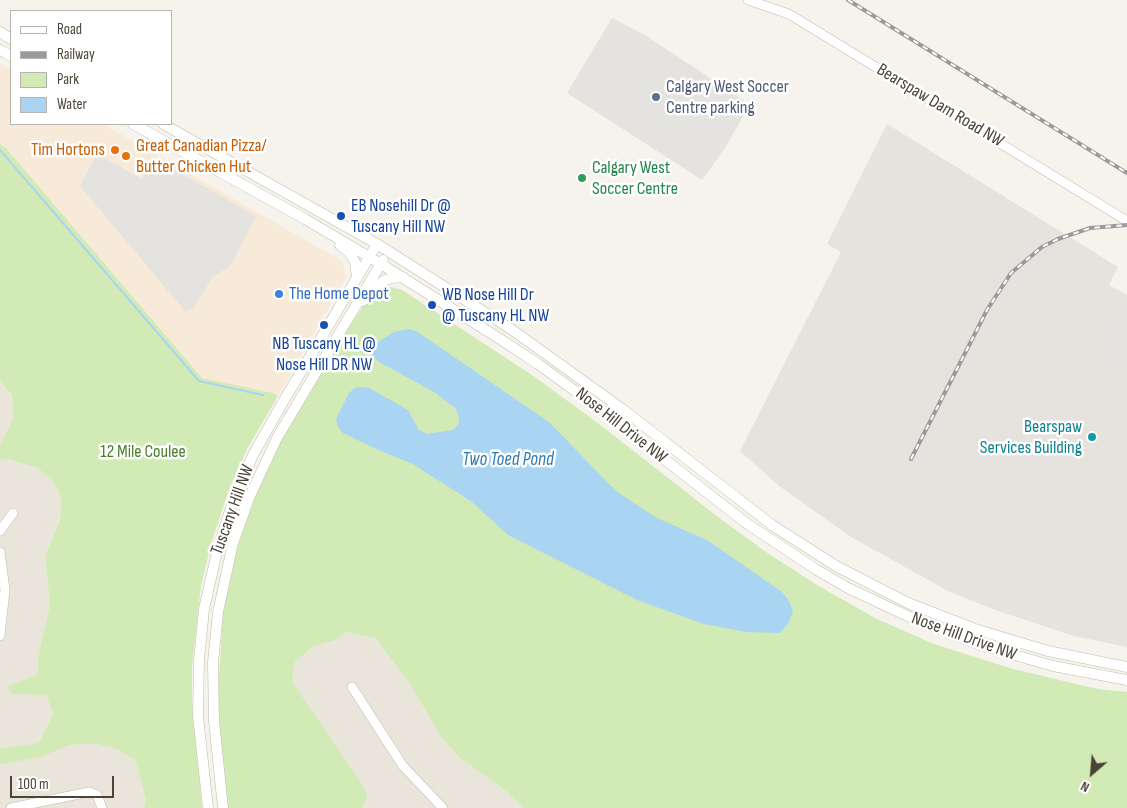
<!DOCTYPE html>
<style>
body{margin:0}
#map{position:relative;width:1127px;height:808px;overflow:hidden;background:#f6f3ec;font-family:"Sofia Sans Condensed",sans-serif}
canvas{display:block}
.legend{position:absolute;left:10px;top:10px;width:162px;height:115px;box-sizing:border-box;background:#fff;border:1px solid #b7b4b0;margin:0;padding:6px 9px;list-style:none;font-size:15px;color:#4b4439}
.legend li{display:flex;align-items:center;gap:10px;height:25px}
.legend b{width:25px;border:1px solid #b7b4b0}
.north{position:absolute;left:1067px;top:748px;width:50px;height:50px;-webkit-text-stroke:4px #fff;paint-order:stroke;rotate:207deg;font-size:14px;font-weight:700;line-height:20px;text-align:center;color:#4b4439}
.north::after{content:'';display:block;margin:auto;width:18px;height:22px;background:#4b4439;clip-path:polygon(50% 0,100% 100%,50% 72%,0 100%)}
.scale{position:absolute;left:10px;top:776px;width:104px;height:22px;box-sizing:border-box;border:2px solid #4b4439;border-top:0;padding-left:6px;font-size:15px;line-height:18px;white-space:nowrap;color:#4b4439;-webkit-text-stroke:4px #fff;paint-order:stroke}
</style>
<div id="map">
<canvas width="1127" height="808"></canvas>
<ul class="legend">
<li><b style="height:6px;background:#fff"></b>Road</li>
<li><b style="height:6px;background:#9a9a9a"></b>Railway</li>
<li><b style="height:14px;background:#d2eab5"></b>Park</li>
<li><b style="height:14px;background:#a9d4f2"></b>Water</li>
</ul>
<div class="north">N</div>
<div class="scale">100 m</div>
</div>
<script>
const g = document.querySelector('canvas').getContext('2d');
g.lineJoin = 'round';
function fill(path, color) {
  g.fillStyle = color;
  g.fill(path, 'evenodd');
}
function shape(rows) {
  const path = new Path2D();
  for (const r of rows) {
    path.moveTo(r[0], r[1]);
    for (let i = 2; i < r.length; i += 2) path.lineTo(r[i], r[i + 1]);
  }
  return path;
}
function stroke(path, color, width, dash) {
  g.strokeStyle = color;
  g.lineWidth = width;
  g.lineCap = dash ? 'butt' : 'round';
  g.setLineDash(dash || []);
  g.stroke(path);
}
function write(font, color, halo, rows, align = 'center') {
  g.font = font + ' "Sofia Sans Condensed",sans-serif';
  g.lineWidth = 5;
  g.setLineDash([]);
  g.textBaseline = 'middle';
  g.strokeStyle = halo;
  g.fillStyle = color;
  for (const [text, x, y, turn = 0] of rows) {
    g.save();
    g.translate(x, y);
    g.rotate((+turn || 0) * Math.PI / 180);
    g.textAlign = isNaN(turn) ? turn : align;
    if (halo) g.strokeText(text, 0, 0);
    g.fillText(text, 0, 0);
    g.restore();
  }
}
fill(shape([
 [0,381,12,395,13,418,2,444,14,460,38,468,56,485,61,500,60,520,45,556,50,606,39,652,37,675,9,686,46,695,53,714,42,738,47,754,67,746,80,744,96,744,117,749,135,760,146,800,144,808,0,808],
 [347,632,375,638,410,684,441,737,459,757,507,792,524,808,363,808,367,797,366,790,292,681,295,662,314,646,336,640]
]), '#eae5da');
fill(shape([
 [0,64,11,71,11,124,103,124,342,261,346,277,278,396,273,393,202,378,6,148,0,144]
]), '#f7ead8');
fill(shape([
 [887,124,1118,267,1109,285,1127,295,1127,647,1074,636,1001,612,950,592,851,537,779,486,740,451,841,252,827,244]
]), '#e6e2dd');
fill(shape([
 [0,144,6,148,202,378,273,393,278,396,247,449,228,492,211,544,201,586,192,666,192,702,202,808,144,808,146,800,135,760,117,749,96,744,80,744,67,746,41,757,0,764,0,749,39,743,53,714,46,695,11,694,8,686,37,675,39,652,50,606,45,556,60,520,61,500,56,485,38,468,6,458,0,460,0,446,13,418,12,395,0,381],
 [391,287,402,290,535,377,603,427,714,514,766,552,817,585,877,619,934,644,1013,669,1098,689,1127,692,1127,808,524,808,507,792,459,757,441,737,410,684,375,638,347,632,336,640,314,646,295,662,292,681,366,790,367,797,363,808,228,808,220,745,218,694,223,612,232,566,239,542,259,486,273,454,340,340,371,295]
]), '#d2eab5');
fill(shape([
 [612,18,645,35,745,101,745,113,725,148,702,180,567,93],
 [97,154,142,179,154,158,256,216,231,265,212,278,194,308,185,311,80,186],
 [1127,296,1127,368,1097,353]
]), '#e5e3e0');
fill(shape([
 [409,329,416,331,549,422,607,482,620,494,657,518,707,540,782,592,789,601,793,611,788,624,779,633,746,632,704,624,637,600,508,535,472,502,413,464,376,449,343,433,338,427,336,419,349,393,355,388,362,387,369,388,408,410,419,430,427,434,453,430,458,425,459,418,456,409,436,393,379,362,372,356,374,349,378,342,394,332]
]), '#a9d4f2');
stroke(shape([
 [0,150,199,381,263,395]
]), '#a9d4f2', 2);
const minor = shape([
 [748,0,789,14,1127,221],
 [0,531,13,513],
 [0,552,5,590,0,636],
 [352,687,403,766,443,808],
 [11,808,89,792,97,795,102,808]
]);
const tertiary = shape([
 [0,32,11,39],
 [0,50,11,56],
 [133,124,305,219,381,264,500,339,538,364,604,412,746,523,817,570,848,588,916,620,980,645,1053,666,1127,680],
 [163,124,377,244,511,329,625,411,772,525,836,566,908,603,975,629,1048,651,1127,667],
 [340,245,349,252,355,262,357,277],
 [363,301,383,281,392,278,403,277],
 [208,808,198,716,199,660,204,609,217,552,234,498,253,455,283,402,377,244],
 [223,808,214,721,213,662,218,612,233,543,249,498,277,438,383,260]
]);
stroke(minor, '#c2bbae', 10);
stroke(tertiary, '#c2bbae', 11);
stroke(minor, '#fff', 9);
stroke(tertiary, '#fff', 10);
const rail = shape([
 [848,0,1127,173],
 [911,459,987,310,1011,273,1042,247,1058,239,1090,228,1127,225]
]);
stroke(rail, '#9a9a9a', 4);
stroke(rail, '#fff', 2, [5.5]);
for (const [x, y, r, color] of [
 [656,97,5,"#5c6f8a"],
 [115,150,5,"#e8710a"],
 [126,156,5,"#e8710a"],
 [582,178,5,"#2e9e5b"],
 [341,216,5,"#1a4fb4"],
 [279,294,5,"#3f7fe0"],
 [432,305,5,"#1a4fb4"],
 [324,325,5,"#1a4fb4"],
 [1092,437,5,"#0f9aa8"]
]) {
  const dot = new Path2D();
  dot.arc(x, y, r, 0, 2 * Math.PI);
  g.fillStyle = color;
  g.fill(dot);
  stroke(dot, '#fff', 2);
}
write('18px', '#4e5e75', '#fff', [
 ["Calgary West Soccer",666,87],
 ["Centre parking",666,108]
], 'left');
write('18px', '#4b4439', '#fff', [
 ["Bearspaw Dam Road NW",940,106,31],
 ["Nose Hill Drive NW",621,426,38],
 ["Tuscany Hill NW",233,510,-70],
 ["Nose Hill Drive NW",964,637,20]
]);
write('18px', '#c56008', '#fff', [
 ["Great Canadian Pizza/",136,146],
 ["Butter Chicken Hut",136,167],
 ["Tim Hortons",105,150,"right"]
], 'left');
write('18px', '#27864d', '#fff', [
 ["Calgary West",592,168],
 ["Soccer Centre",592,189]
], 'left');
write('18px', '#164399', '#fff', [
 ["EB Nosehill Dr @",351,206],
 ["Tuscany Hill NW",351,227],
 ["WB Nose Hill Dr",442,295],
 ["@ Tuscany HL NW",442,316],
 ["NB Tuscany HL @",324,344,"center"],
 ["Nose Hill DR NW",324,365,"center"]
], 'left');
write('18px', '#366cbe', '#fff', [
 ["The Home Depot",289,294]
], 'left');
write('18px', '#0d838f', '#fff', [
 ["Bearspaw",1082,427],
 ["Services Building",1082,448]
], 'right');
write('18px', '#4a7f2a', '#fff', [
 ["12 Mile Coulee",143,452]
]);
write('italic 19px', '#2e7ab2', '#fff', [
 ["Two Toed Pond",508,460]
]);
</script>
